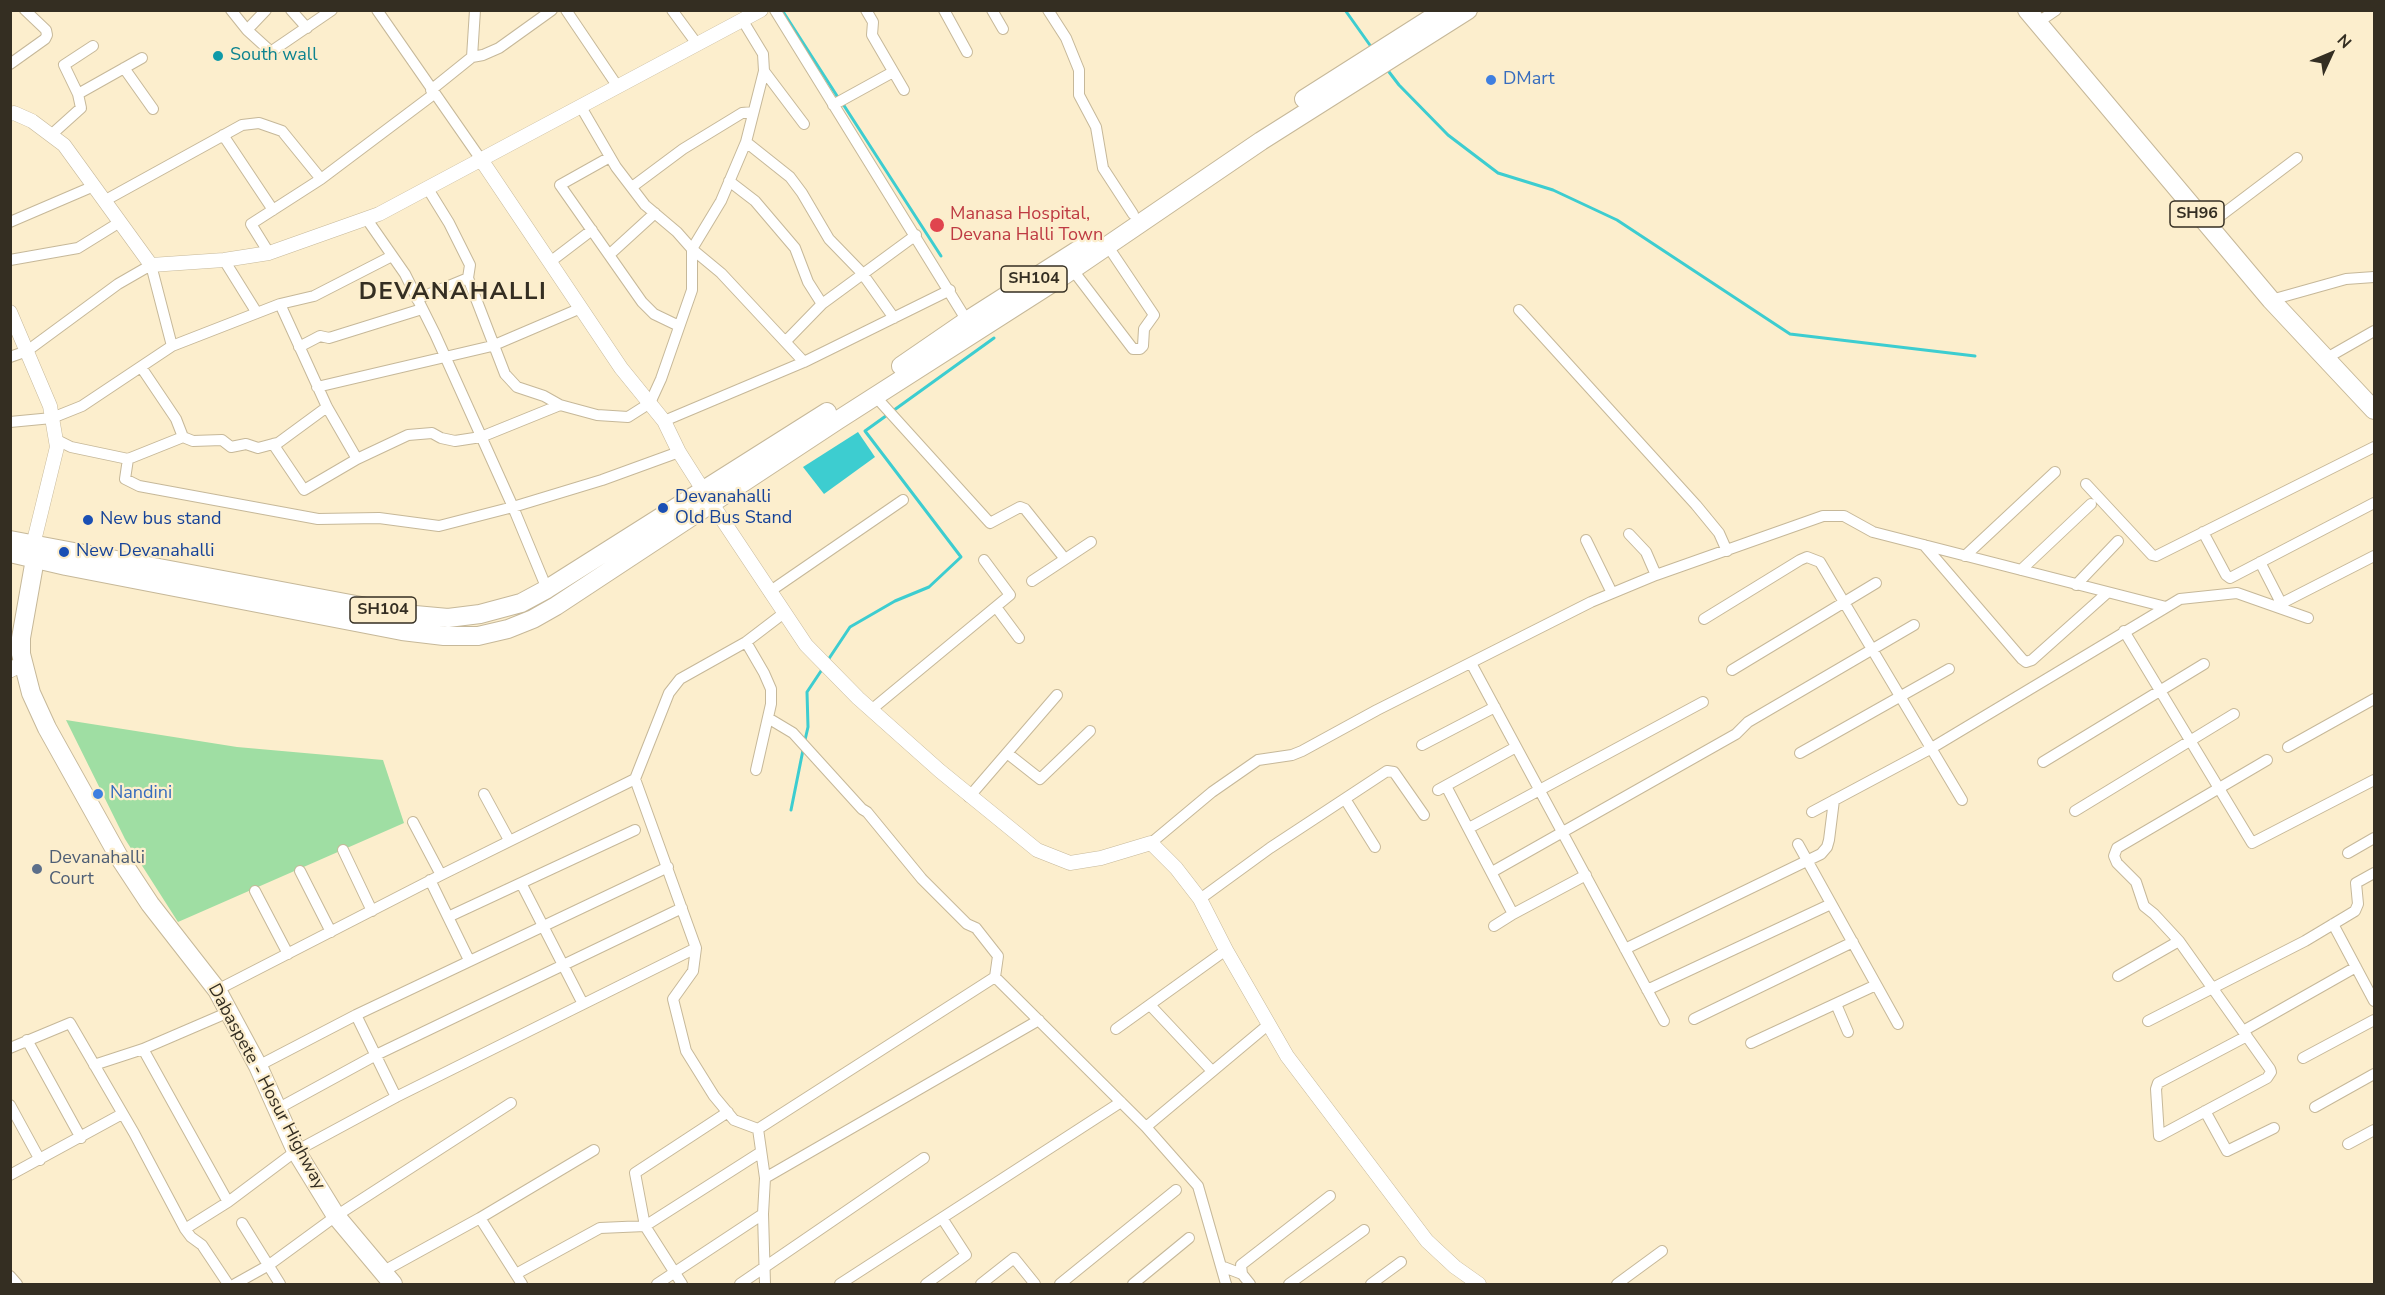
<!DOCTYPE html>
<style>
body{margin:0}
#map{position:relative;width:2385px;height:1295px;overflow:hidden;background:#fceecd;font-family:"Nunito Sans",sans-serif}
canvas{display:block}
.frame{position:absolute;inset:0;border:12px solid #342e22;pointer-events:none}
.north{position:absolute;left:2301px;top:24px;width:60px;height:60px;-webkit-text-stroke:4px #fceecd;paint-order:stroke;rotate:46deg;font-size:16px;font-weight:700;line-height:24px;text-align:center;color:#342e22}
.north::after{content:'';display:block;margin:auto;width:21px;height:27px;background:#342e22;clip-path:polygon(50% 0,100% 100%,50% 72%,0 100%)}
</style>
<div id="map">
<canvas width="2385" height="1295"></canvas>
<div class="frame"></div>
<div class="north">N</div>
</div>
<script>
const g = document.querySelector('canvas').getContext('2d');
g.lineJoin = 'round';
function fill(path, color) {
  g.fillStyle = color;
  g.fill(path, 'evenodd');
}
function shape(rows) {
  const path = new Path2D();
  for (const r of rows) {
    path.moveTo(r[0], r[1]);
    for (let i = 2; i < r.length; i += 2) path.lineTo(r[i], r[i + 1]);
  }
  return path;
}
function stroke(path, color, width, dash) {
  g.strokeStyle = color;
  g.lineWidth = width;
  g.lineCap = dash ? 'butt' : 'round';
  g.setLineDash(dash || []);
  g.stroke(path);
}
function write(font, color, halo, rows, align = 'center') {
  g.font = font + ' "Nunito Sans",sans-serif';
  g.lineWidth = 4.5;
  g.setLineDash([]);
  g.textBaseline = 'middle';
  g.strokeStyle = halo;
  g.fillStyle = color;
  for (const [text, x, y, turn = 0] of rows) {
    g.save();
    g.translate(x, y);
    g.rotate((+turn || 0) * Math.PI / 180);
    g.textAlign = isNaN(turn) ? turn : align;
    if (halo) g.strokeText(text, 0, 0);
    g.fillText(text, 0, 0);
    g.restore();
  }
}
fill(shape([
 [66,720,237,747,383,760,404,823,178,922,125,839]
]), '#9fdea3');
fill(shape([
 [858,432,875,457,824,494,803,467]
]), '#3dcdd0');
stroke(shape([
 [782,10,839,99],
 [1345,10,1372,48],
 [1386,68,1399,85,1448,135,1498,173,1553,190,1617,220,1790,334,1975,356],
 [843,104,941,256],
 [828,660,850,627,895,601,929,587,961,557,865,431,994,338],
 [805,740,808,727,807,692,823,668],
 [791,810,803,750]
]), '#3dcdd0', 3);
const minor = shape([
 [231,10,247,30,269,50,272,51,332,10],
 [291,10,307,28],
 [377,10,482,161],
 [566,10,618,87],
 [672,10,697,44],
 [775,10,969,324],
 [866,10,873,22,872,35,904,90],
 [944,10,967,52],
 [992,10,1003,29],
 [1048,10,1066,38,1079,70,1079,95,1096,127,1103,168,1133,214],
 [743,21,763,54,764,71,746,142,721,201,692,249,721,273,804,362],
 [2037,23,2056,10],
 [247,30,266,10],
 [472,57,483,55,499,48,552,10],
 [10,64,45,39,47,35,46,30,25,10],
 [124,68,153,109],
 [764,71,804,124],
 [431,90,472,57,475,10],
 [78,94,142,58],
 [833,105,893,72],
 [51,135,81,108,78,94,64,65,93,46],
 [223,135,273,210],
 [746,142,790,177,802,193,829,239,862,273,894,318],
 [610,157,560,185,642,302,654,314,679,326],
 [729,181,755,201,795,248,808,282,822,304],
 [632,187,683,149,742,113,753,112],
 [428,189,449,223,470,265,468,278,505,374,517,387,544,396,560,405,597,415,628,417,650,403,661,379,692,290,692,249,677,232,645,205,616,167,581,107],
 [104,201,242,125,259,123,282,131,321,179],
 [366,218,405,274,435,334,513,507,547,589],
 [10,222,94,186],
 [2207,226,2297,158],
 [269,253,251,224,321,179,434,94],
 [609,255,655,213],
 [10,260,78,248,120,222],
 [224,260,257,313],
 [550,262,592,230],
 [1072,269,1133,349,1140,349,1143,346,1144,329,1154,315,1107,245],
 [417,299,468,278],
 [2271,300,2346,279,2374,277],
 [280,304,314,296,392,256],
 [1519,310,1696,505,1719,533,1727,551],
 [786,341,822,304,916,235],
 [172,346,280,304,327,407,357,459],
 [299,347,320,336,329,338,422,309],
 [10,357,27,351,118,284,151,265,172,346,82,406,52,418,10,422],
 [2325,359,2374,331],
 [317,387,492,346,581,308],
 [875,396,990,523,1020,507,1025,509,1065,559],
 [664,421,804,362,950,290],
 [183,437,193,441,222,440,231,447,246,444,258,448,273,444,278,443,327,407],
 [55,439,71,447,128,459,183,437,176,419,141,367],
 [273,444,304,490,357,459,408,435,432,433,441,438,455,441,481,437,560,405],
 [128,459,125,479,139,486,318,519,379,518,439,526,513,507,602,480,679,452],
 [2086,484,2152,555,2156,556,2374,447],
 [2203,532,2226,575,2230,578,2374,503],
 [1629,534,1646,552,1656,575],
 [1586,540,1612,593],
 [1924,545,2022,659,2026,662,2032,660,2107,593],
 [1965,556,2055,472],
 [2260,562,2280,601,2284,602,2374,556],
 [2021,570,2091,504],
 [1032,581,1091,542],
 [2076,585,2118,541],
 [769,592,903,500],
 [996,607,1019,638],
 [1704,619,1800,560,1807,557,1820,562,1962,800],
 [2124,631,2252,843,2374,780],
 [746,642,764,673,771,689,771,704,756,770],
 [1471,663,1664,1021],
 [1732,670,1876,583],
 [871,710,1010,595,984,560],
 [768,718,793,733,862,809,867,812,922,879,967,924,976,928,998,956,995,977,1146,1127,1198,1186,1226,1284],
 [1422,745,1495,707],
 [2288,747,2374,699],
 [1007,753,1040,779,1090,731],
 [1800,753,1949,669],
 [2043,762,2204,664],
 [1446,786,1513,914,1494,926],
 [1438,790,1516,747],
 [484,794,509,840],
 [969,797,1057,695],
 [1345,799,1375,847],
 [2075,811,2234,714],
 [1812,812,1930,749,2180,599,2237,593,2308,618],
 [413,822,441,875],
 [1469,828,1703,702],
 [1151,843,1212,792,1258,760,1292,755,1302,751,1377,710,1591,602,1656,575,1823,516,1844,516,1873,532,2166,607],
 [1798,844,1898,1024],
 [343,850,372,911],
 [2348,853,2374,838],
 [300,871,331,932],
 [1492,872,1736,734,1748,722,1914,625],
 [430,880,469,960],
 [521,883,583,1004],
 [255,891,288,954],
 [1200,899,1270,848,1387,771,1394,772,1424,815],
 [1513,914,1586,875],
 [448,917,635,830],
 [2333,924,2374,1001],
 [1625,949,1821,854,1827,847,1829,840,1834,800],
 [2118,976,2179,941],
 [217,990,441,875,635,779],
 [1647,990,1831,904],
 [1836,1004,1848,1032],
 [1150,1005,1212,1071],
 [356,1015,396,1097],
 [1694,1019,1853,942],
 [2148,1021,2305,941,2355,911,2358,904,2356,883,2374,873],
 [1116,1029,1226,950],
 [2243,1031,2356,967],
 [2247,1036,2158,1083,2156,1089,2159,1136,2267,1078,2271,1072,2270,1069,2179,941,2154,914,2144,906,2136,882,2117,863,2114,856,2117,848,2267,760],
 [27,1040,81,1138],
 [1751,1043,1876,985],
 [10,1048,70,1023,134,1133,185,1229,191,1237,202,1245,228,1284],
 [143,1049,228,1202],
 [2303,1058,2374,1020],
 [94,1065,143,1049,229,1012],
 [258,1066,356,1015,668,867],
 [10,1105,40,1160],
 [2315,1107,2374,1074],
 [279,1108,376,1055,682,908],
 [2205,1111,2227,1151,2274,1128],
 [1146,1127,1269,1024],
 [758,1129,995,977],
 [2348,1144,2374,1130],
 [10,1175,122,1114],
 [765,1178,1039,1020],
 [480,1218,522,1284],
 [242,1223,280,1284],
 [185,1229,228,1202,296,1151,396,1097,696,948],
 [1221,1266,1242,1274,1250,1284],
 [382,1272,480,1218,594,1150],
 [516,1274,600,1228,645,1226,761,1152],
 [1242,1274,1241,1265,1330,1196],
 [10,1276,17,1284],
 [235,1284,269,1265,336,1216,511,1103],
 [657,1284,763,1214],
 [682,1284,645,1226,635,1173,728,1112],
 [740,1284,924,1158],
 [765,1284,763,1214,765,1178,758,1129,734,1120,714,1096,686,1051,673,999,693,971,696,948,635,779,669,693,680,679,746,642,784,613],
 [840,1284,1121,1102],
 [926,1284,966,1255,942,1218],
 [981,1284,1014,1258,1035,1284],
 [1060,1284,1176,1190],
 [1133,1284,1189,1238],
 [1289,1284,1364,1230],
 [1371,1284,1401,1262],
 [1617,1284,1662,1251]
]);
const tertiary = shape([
 [10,114,14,113,32,121,64,145,151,265,224,260,269,253,379,214,761,10],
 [482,161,621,368,664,421,679,452,712,504,806,645,858,698,940,771,1037,850,1070,863,1101,858,1151,843,1176,868,1200,899,1226,950,1287,1056,1427,1241,1455,1267,1479,1284],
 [10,312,50,406,57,447,33,545]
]);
const secondary = shape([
 [10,670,22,664]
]);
const primary = shape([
 [2027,10,2271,300,2374,410],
 [1304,99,1444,10],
 [901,366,968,320,1089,243],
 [10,540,404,614,448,618,480,614,521,603,547,589,827,412],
 [34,547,35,559,21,638,21,654,31,693,47,728,119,857,150,904,217,990,258,1066,296,1151,336,1216,393,1284],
 [10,553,66,566,402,631,444,636,478,636,508,629,533,619,556,606,838,420,1060,278,1261,141,1468,10]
]);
stroke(minor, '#c6b899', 12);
stroke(tertiary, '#c6b899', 15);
stroke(secondary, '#c6b899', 16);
stroke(primary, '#c6b899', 20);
stroke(minor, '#fff', 10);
stroke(tertiary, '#fff', 14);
stroke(secondary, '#fff', 15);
stroke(primary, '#fff', 18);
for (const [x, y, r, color] of [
 [218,56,6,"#0f9aa8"],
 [1491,80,6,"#3f7fe0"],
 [937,225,8,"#e0444e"],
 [663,508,6,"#1a4fb4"],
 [88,520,6,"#1a4fb4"],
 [64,552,6,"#1a4fb4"],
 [98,794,6,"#3f7fe0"],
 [37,869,6,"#5c6f8a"]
]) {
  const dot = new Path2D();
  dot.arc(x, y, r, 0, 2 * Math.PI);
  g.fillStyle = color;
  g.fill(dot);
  stroke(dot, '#fceecd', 2);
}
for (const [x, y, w] of [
 [2197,214,54],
 [1034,279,66],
 [383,610,66]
]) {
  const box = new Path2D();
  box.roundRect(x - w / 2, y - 13, w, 26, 4.5);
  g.fillStyle = '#fceecd';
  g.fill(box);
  stroke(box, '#342e22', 1.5);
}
write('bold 16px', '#342e22', null, [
 ["SH96",2197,214],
 ["SH104",1034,279],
 ["SH104",383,610]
]);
write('18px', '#0d838f', '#fceecd', [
 ["South wall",230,56]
], 'left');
write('18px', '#366cbe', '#fceecd', [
 ["DMart",1503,80],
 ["Nandini",110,794]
], 'left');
write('18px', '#be3a42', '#fceecd', [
 ["Manasa Hospital,",950,215],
 ["Devana Halli Town",950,236]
], 'left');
write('18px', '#164399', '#fceecd', [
 ["Devanahalli",675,498],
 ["Old Bus Stand",675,519],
 ["New bus stand",100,520],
 ["New Devanahalli",76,552]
], 'left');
write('18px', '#4e5e75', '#fceecd', [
 ["Devanahalli",49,859],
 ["Court",49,880]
], 'left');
write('18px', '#342e22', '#fceecd', [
 ["Dabaspete - Hosur Highway",266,1087,62]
]);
g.letterSpacing = '1.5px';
write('bold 24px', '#342e22', '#fceecd', [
 ["DEVANAHALLI",453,293]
]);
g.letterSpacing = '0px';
</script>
